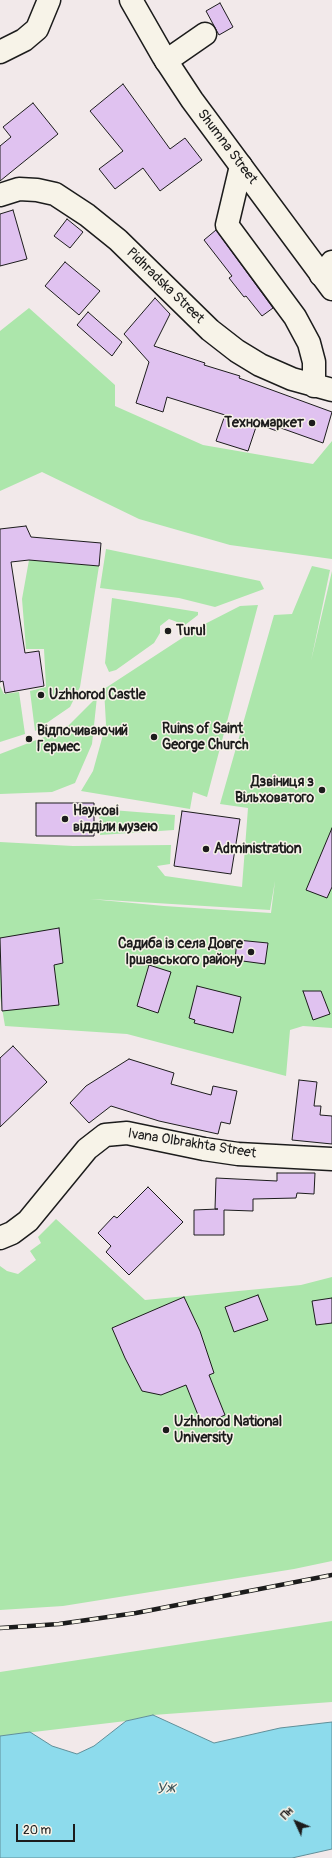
<!DOCTYPE html>
<meta charset="utf-8">
<style>
body{margin:0}
#map{position:relative;width:332px;height:1858px;overflow:hidden;background:#f2e9ea;font-family:Pangolin,sans-serif}
canvas{display:block}
.north{position:absolute;left:276px;top:1802px;width:40px;height:40px;-webkit-text-stroke:3px #f7f3e8;paint-order:stroke;rotate:314deg;font-size:11px;font-weight:700;line-height:16px;text-align:center;color:#1c1c1c}
.north::after{content:'';display:block;margin:auto;width:14px;height:18px;background:#1c1c1c;clip-path:polygon(50% 0,100% 100%,50% 72%,0 100%)}
.scale{position:absolute;left:16px;top:1824px;width:59px;height:18px;box-sizing:border-box;border:2px solid #1c1c1c;border-top:0;padding-left:5px;font-size:12px;line-height:14px;white-space:nowrap;color:#1c1c1c;-webkit-text-stroke:3px #f7f3e8;paint-order:stroke}
</style>
<div id="map">
<canvas width="332" height="1858"></canvas>
<div class="north">Пн</div>
<div class="scale">20 m</div>
</div>
<script>
const g = document.querySelector('canvas').getContext('2d');
g.lineJoin = 'round';
function fill(path, color) {
  g.fillStyle = color;
  g.fill(path, 'evenodd');
}
function shape(rows) {
  const path = new Path2D();
  for (const r of rows) {
    path.moveTo(r[0], r[1]);
    for (let i = 2; i < r.length; i += 2) path.lineTo(r[i], r[i + 1]);
  }
  return path;
}
function stroke(path, color, width, dash) {
  g.strokeStyle = color;
  g.lineWidth = width;
  g.lineCap = dash ? 'butt' : 'round';
  g.setLineDash(dash || []);
  g.stroke(path);
}
function write(font, color, halo, rows, align = 'center') {
  g.font = font + ' Pangolin,sans-serif';
  g.lineWidth = 3;
  g.setLineDash([]);
  g.textBaseline = 'middle';
  g.strokeStyle = halo;
  g.fillStyle = color;
  for (const [text, x, y, turn = 0] of rows) {
    g.save();
    g.translate(x, y);
    g.rotate((+turn || 0) * Math.PI / 180);
    g.textAlign = isNaN(turn) ? turn : align;
    if (halo) g.strokeText(text, 0, 0);
    g.fillText(text, 0, 0);
    g.restore();
  }
}
fill(shape([
 [29,308,115,385,115,406,203,445,313,464,332,441,332,559,230,545,139,519,42,472,0,491,0,331],
 [106,549,260,581,264,589,215,607,179,598,100,588],
 [29,560,99,566,80,687,70,707,35,731,30,691,46,687,44,649,26,649,22,599],
 [312,566,330,570,311,661,332,571,332,1028,303,1026,290,1030,286,1076,127,1034,5,1026,0,996,0,842,73,846,171,845,170,864,157,866,165,876,242,887,248,808,220,804,274,615,292,614],
 [275,881,271,913,164,906,90,899,270,910],
 [112,598,198,612,198,615,185,625,169,619,160,626,160,633,154,643,116,670,109,672,105,663],
 [258,605,207,797,193,792,190,809,81,791,93,771,106,724,104,689,199,627,240,606],
 [0,686,4,694,19,692,25,734,0,742],
 [97,697,92,744,75,783,52,792,0,794,0,754,65,729],
 [99,809,175,815,174,830,100,835],
 [56,1219,145,1300,301,1285,332,1277,332,1561,294,1569,63,1606,0,1610,0,1266,7,1271,18,1274,36,1260,30,1251,41,1243,38,1237],
 [332,1621,332,1702,153,1715,126,1721,0,1736,0,1672]
]), '#ace6ab');
const water = shape([
 [153,1715,214,1743,280,1728,332,1722,332,1849,292,1858,0,1858,0,1736,30,1732,52,1746,77,1754,94,1746,126,1721,153,1715]
]);
fill(water, '#8ddbec');
stroke(water, '#608f99', 1);
const building = shape([
 [220,3,233,27,219,35,206,11,220,3],
 [123,84,170,149,185,138,202,160,160,191,143,168,115,189,99,169,123,151,90,111,123,84],
 [33,103,58,134,0,181,0,146,11,137,3,127,33,103],
 [13,210,27,259,0,266,0,214,13,210],
 [67,219,83,232,70,248,54,236,67,219],
 [216,230,273,308,262,316,246,296,244,297,229,278,232,276,204,240,216,230],
 [65,262,100,291,79,315,45,286,65,262],
 [155,298,170,314,154,346,205,363,204,365,240,376,239,378,332,412,323,443,278,427,277,431,257,424,248,451,216,441,225,415,167,397,163,412,136,403,149,362,124,334,155,298],
 [88,312,122,342,112,356,77,325,88,312],
 [26,526,31,537,101,543,99,566,29,560,11,562,25,653,39,651,44,686,5,693,3,681,0,682,0,529,26,526],
 [36,803,94,803,94,836,36,836,36,803],
 [182,811,240,819,231,874,174,866,182,811],
 [332,828,332,887,327,898,306,890,332,828],
 [59,928,63,963,54,965,59,1005,2,1011,0,938,59,928],
 [237,940,268,943,265,964,235,960,237,940],
 [149,965,171,972,158,1013,137,1006,149,965],
 [197,986,241,997,233,1033,194,1023,195,1020,189,1018,197,986],
 [303,991,321,991,330,1014,313,1020,303,991],
 [13,1046,47,1082,0,1127,0,1058,13,1046],
 [129,1059,174,1073,171,1084,211,1095,213,1086,237,1091,230,1124,221,1122,218,1134,159,1121,111,1106,89,1123,70,1103,86,1086,129,1059],
 [299,1080,317,1082,314,1106,321,1106,320,1115,332,1116,332,1144,292,1140,299,1080],
 [277,1173,315,1173,314,1194,297,1193,296,1198,253,1199,253,1211,224,1210,224,1235,194,1235,194,1210,218,1209,215,1209,216,1178,277,1181,277,1173],
 [148,1187,183,1222,129,1275,106,1252,111,1246,98,1233,114,1216,117,1218,148,1187],
 [258,1295,268,1320,234,1332,225,1307,258,1295],
 [184,1297,200,1331,214,1373,209,1375,225,1415,202,1425,186,1385,161,1395,142,1391,125,1358,112,1328,184,1297],
 [332,1298,332,1323,316,1325,312,1301,332,1298]
]);
fill(building, '#e0c2f0');
stroke(building, '#1c1c1c', 1);
const minor = shape([
 [0,52,24,40,37,29,49,0],
 [166,61,205,34],
 [241,166,227,225,295,317,309,343,314,362,314,386],
 [0,195,19,189,37,190,55,194,87,215,118,240,210,330,237,351,260,365,292,379,332,390],
 [321,275,332,262],
 [0,1238,12,1233,28,1221,87,1149,105,1135,127,1133,204,1149,238,1154,332,1159]
]);
const major = shape([
 [131,0,163,56,192,100,332,289]
]);
stroke(minor, '#1c1c1c', 25);
stroke(major, '#1c1c1c', 25);
stroke(minor, '#f7f3e8', 22);
stroke(major, '#f7f3e8', 22);
const rail = shape([
 [0,1628,59,1624,136,1613,332,1575]
]);
stroke(rail, '#1c1c1c', 4.5);
stroke(rail, '#f7f3e8', 3, [9]);
for (const [x, y, r, color] of [
 [312,423,4,"#1c1c1c"],
 [168,631,4,"#1c1c1c"],
 [41,695,4,"#1c1c1c"],
 [154,737,4,"#1c1c1c"],
 [29,739,4,"#1c1c1c"],
 [322,790,4,"#1c1c1c"],
 [65,819,4,"#1c1c1c"],
 [206,849,4,"#1c1c1c"],
 [251,952,4,"#1c1c1c"],
 [166,1430,4,"#1c1c1c"]
]) {
  const dot = new Path2D();
  dot.arc(x, y, r, 0, 2 * Math.PI);
  g.fillStyle = color;
  g.fill(dot);
  stroke(dot, '#f7f3e8', 1.5);
}
write('14px', '#1c1c1c', '#f7f3e8', [
 ["Shumna Street",227,147,53],
 ["Pidhradska Street",165,286,44],
 ["Ivana Olbrakhta Street",192,1144,9]
]);
write('bold 14px', '#1c1c1c', '#f7f3e8', [
 ["Техномаркет",304,423,"right"],
 ["Turul",176,631],
 ["Uzhhorod Castle",49,695],
 ["Ruins of Saint",162,729],
 ["George Church",162,745],
 ["Відпочиваючий",37,731],
 ["Гермес",37,747],
 ["Дзвіниця з",314,782,"right"],
 ["Вільховатого",314,798,"right"],
 ["Наукові",73,811],
 ["відділи музею",73,827],
 ["Administration",214,849],
 ["Садиба із села Довге",243,944,"right"],
 ["Іршавського району",243,960,"right"],
 ["Uzhhorod National",174,1422],
 ["University",174,1438]
], 'left');
write('italic 15px', '#3e555a', '#f7f3e8', [
 ["Уж",166,1789,-4]
]);
</script>
